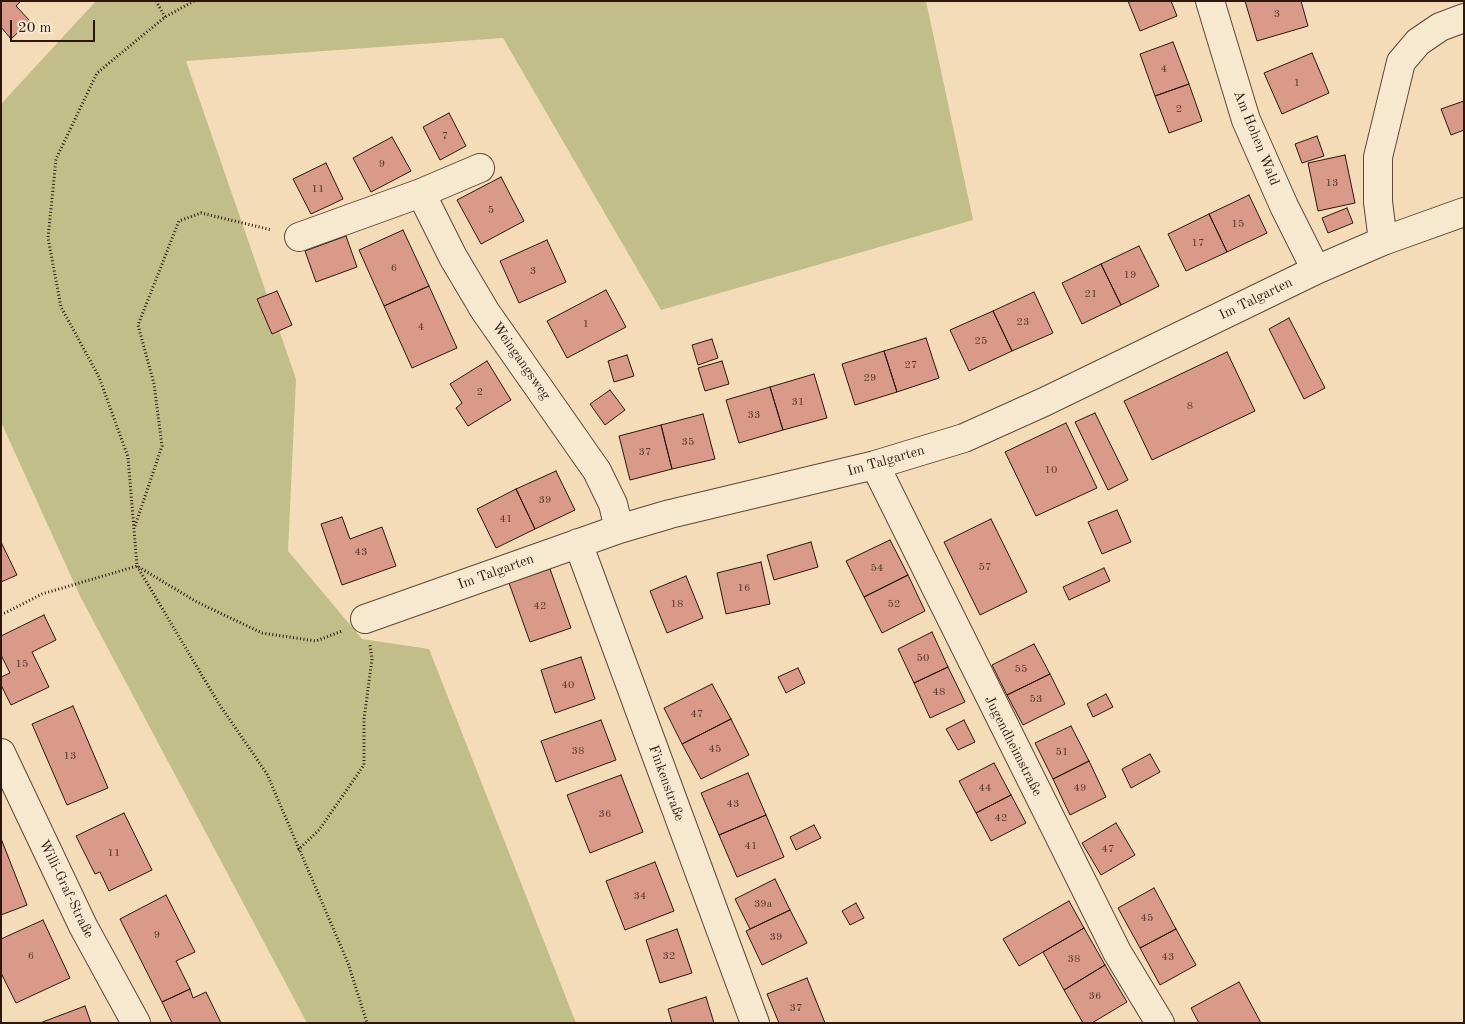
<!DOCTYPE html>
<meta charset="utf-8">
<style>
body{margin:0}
#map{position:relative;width:1465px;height:1024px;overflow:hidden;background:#f3dcb7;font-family:"Old Standard TT",serif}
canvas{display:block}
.frame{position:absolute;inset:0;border:2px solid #2c160e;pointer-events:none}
.scale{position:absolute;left:10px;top:20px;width:85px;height:22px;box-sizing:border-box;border:2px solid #2c160e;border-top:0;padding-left:6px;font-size:15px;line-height:18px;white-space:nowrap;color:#2c160e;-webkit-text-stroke:4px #f7e8d0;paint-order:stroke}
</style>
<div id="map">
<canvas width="1465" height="1024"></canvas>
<div class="frame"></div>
<div class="scale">20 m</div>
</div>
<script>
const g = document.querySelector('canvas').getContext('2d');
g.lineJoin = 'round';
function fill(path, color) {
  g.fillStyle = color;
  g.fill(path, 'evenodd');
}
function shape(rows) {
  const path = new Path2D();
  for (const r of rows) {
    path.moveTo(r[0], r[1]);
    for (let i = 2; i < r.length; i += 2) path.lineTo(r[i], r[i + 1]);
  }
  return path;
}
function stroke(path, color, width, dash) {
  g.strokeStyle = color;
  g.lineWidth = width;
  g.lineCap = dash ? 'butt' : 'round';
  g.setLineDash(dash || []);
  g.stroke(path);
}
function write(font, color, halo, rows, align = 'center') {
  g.font = font + ' "Old Standard TT",serif';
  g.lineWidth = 4.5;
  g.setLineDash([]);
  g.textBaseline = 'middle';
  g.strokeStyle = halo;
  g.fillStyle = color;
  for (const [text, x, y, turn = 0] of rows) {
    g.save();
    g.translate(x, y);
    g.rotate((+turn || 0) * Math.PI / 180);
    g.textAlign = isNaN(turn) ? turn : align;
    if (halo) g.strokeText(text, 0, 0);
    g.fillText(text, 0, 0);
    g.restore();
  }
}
fill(shape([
 [96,1,926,1,973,220,661,310,503,38,186,61,296,379,288,551,362,639,429,649,576,1023,307,1023,80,596,1,422,1,104]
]), '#c2be8a');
const building = shape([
 [1,1,21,1,16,6,30,21,11,39,1,27,1,1],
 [1128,1,1171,1,1177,16,1140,31,1128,1],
 [1245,1,1301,1,1308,26,1257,41,1245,1],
 [1173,42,1189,84,1155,96,1140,54,1173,42],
 [1312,53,1329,93,1282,114,1264,73,1312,53],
 [1189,84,1202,121,1169,133,1155,96,1189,84],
 [1464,101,1464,130,1451,135,1441,109,1464,101],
 [449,113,466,146,440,160,423,127,449,113],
 [1317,136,1324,156,1302,163,1295,144,1317,136],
 [392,137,411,171,371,192,353,158,392,137],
 [1345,155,1355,203,1318,211,1308,163,1345,155],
 [326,163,343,199,311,214,293,179,326,163],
 [501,177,524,221,481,244,457,200,501,177],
 [1249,195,1267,233,1227,252,1209,214,1249,195],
 [1347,208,1353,223,1328,233,1322,218,1347,208],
 [1209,214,1227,252,1186,271,1168,234,1209,214],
 [403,230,429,286,384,306,359,250,403,230],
 [346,236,357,267,316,282,305,251,346,236],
 [547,240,566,282,519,303,500,261,547,240],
 [1139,246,1159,286,1121,305,1101,264,1139,246],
 [1101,264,1121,305,1082,324,1062,283,1101,264],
 [429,286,457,348,412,368,384,306,429,286],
 [606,290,626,327,567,358,547,321,606,290],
 [277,291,292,325,272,334,257,299,277,291],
 [1034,292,1053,333,1012,351,993,311,1034,292],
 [993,311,1012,351,969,371,950,330,993,311],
 [1289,318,1325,388,1304,399,1269,329,1289,318],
 [926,338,939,378,897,392,884,351,926,338],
 [712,339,718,358,698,365,692,345,712,339],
 [884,351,897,392,855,405,842,364,884,351],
 [1227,352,1255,411,1152,460,1124,401,1227,352],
 [627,355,634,376,614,382,608,361,627,355],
 [487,361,511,400,468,426,456,408,462,403,450,384,487,361],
 [722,361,729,384,705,391,698,368,722,361],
 [814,374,827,418,783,430,770,387,814,374],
 [770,387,783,430,739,443,726,400,770,387],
 [610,390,625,410,605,425,590,404,610,390],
 [1095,413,1128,480,1108,490,1075,422,1095,413],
 [703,414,715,459,672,469,661,425,703,414],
 [1066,423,1097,488,1036,516,1005,452,1066,423],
 [661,425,672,469,630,480,619,436,661,425],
 [556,471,575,510,535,529,516,489,556,471],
 [516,489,535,529,496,548,477,509,516,489],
 [1117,510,1131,542,1102,554,1088,522,1117,510],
 [342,517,350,539,382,527,396,566,342,585,321,524,342,517],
 [991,519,1027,592,980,615,944,542,991,519],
 [890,540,908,575,864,597,846,561,890,540],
 [1,542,17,575,1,582,1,542],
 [811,542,818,567,774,580,767,555,811,542],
 [761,562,770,604,726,614,717,573,761,562],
 [1104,568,1110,581,1069,600,1063,587,1104,568],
 [550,569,571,628,530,642,509,583,550,569],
 [908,575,925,611,882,633,864,597,908,575],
 [686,576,703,618,667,633,650,591,686,576],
 [44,615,56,640,32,652,49,687,11,705,1,685,1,677,10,673,1,655,1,636,44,615],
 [932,632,948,667,914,683,898,649,932,632],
 [1034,644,1050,674,1007,695,992,665,1034,644],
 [581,657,595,699,555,713,541,670,581,657],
 [948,667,965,702,930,718,914,683,948,667],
 [798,668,805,683,786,693,778,677,798,668],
 [1050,674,1065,704,1023,725,1007,695,1050,674],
 [712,684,731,719,682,744,664,708,712,684],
 [1106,694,1113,707,1093,717,1087,704,1106,694],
 [73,706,108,788,67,805,32,724,73,706],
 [731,719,749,755,701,779,682,744,731,719],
 [601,720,616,760,556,782,541,741,601,720],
 [964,720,975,742,958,750,946,729,964,720],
 [1071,726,1089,761,1053,779,1035,743,1071,726],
 [1150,754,1160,772,1131,788,1122,769,1150,754],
 [1089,761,1106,797,1070,815,1053,779,1089,761],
 [994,763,1011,795,976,813,959,781,994,763],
 [748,773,766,815,719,835,701,793,748,773],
 [621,775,643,832,590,853,567,795,621,775],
 [1011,795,1026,823,991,841,976,813,1011,795],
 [124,813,152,870,109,891,100,872,95,874,76,836,124,813],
 [766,815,784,857,737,877,719,835,766,815],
 [1116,823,1135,855,1101,875,1082,843,1116,823],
 [814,825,821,838,796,850,790,837,814,825],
 [2,841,27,905,1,915,1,842,2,841],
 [655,862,674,911,625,930,606,881,655,862],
 [775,879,790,910,750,929,735,899,775,879],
 [1154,888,1176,929,1140,948,1118,908,1154,888],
 [166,895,195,952,176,961,190,989,162,1002,120,919,166,895],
 [1069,901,1084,928,1019,966,1003,939,1069,901],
 [856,903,864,918,850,925,842,911,856,903],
 [790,910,807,943,762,965,746,931,790,910],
 [43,920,70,978,16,1003,1,973,1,939,43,920],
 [1084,928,1105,965,1064,990,1043,952,1084,928],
 [677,929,692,973,660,983,646,940,677,929],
 [1176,929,1196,965,1160,985,1140,948,1176,929],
 [1105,965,1127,1002,1092,1023,1083,1023,1064,990,1105,965],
 [807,978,825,1023,779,1023,767,994,807,978],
 [1239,982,1261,1023,1199,1023,1191,1008,1239,982],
 [190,989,193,998,206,992,221,1023,172,1023,162,1002,190,989],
 [706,997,714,1023,672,1023,668,1009,706,997],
 [85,1006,91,1023,40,1023,85,1006]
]);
fill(building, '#d99a89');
stroke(building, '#2c160e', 1);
const minor = shape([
 [1210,1,1246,120,1284,206,1316,270],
 [421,193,453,257,485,311,597,471,613,504,619,529],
 [299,237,421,193,480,168],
 [1383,241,1378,202,1378,157,1401,62,1418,42,1440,27,1464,18],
 [875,465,1117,952,1160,1023],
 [578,543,755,1023],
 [365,619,619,529,670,514,875,465,964,438,1044,402,1316,270,1383,241,1464,212],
 [1,753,83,926,136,1023]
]);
stroke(minor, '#5e4838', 30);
stroke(shape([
 [156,1,165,17],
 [194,1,165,17,97,73,56,159,48,238,61,307,99,377,128,457,137,566,219,704,267,774,348,963,367,1023],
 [135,526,162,446,154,384,138,325,179,221,201,213,272,230],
 [1,615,42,594,137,566,197,602,262,633,316,641,342,631],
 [298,850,319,830,364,765,364,719,372,659,370,645]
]), '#2c160e', 3, [1, 2.5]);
stroke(minor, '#f7e8d0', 28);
write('11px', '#57372d', null, [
 ["3",1277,14],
 ["4",1164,69],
 ["1",1297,83],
 ["2",1179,109],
 ["7",445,136],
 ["9",382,164],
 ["13",1332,183],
 ["11",318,189],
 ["5",491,210],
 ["15",1238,224],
 ["17",1198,243],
 ["6",394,268],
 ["3",533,271],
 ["19",1130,275],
 ["21",1091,294],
 ["23",1023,322],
 ["1",586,324],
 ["4",421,327],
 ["25",981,341],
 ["27",911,365],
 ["29",870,378],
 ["2",480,392],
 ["31",798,402],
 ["8",1190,406],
 ["33",754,415],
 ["35",688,442],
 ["37",645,452],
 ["10",1051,470],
 ["39",545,500],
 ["41",506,519],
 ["43",361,552],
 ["57",985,567],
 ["54",877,568],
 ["16",744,588],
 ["18",677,604],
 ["52",894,604],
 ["42",540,606],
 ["50",923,658],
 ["15",22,664],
 ["55",1021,669],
 ["40",568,685],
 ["48",939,692],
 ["53",1036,699],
 ["47",697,714],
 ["45",715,749],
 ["38",578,751],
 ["51",1062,752],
 ["13",70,756],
 ["44",985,788],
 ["49",1080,788],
 ["43",733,804],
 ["36",605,814],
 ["42",1001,818],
 ["41",751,846],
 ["47",1108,849],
 ["11",114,853],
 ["34",640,896],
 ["39a",763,904],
 ["45",1147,918],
 ["9",157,935],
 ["39",776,937],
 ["6",31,956],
 ["32",669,956],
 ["43",1168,957],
 ["38",1074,959],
 ["36",1095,996],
 ["37",796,1008]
]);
write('14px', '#2c160e', '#f7e8d0', [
 ["Am Hohen Wald",1256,138,68],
 ["Im Talgarten",1256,299,-26],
 ["Weingangsweg",521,361,55],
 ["Im Talgarten",886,461,-16],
 ["Im Talgarten",496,572,-20],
 ["Jugendheimstraße",1013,746,63],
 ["Finkenstraße",666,783,70],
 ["Willi-Graf-Straße",66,889,64]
]);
</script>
